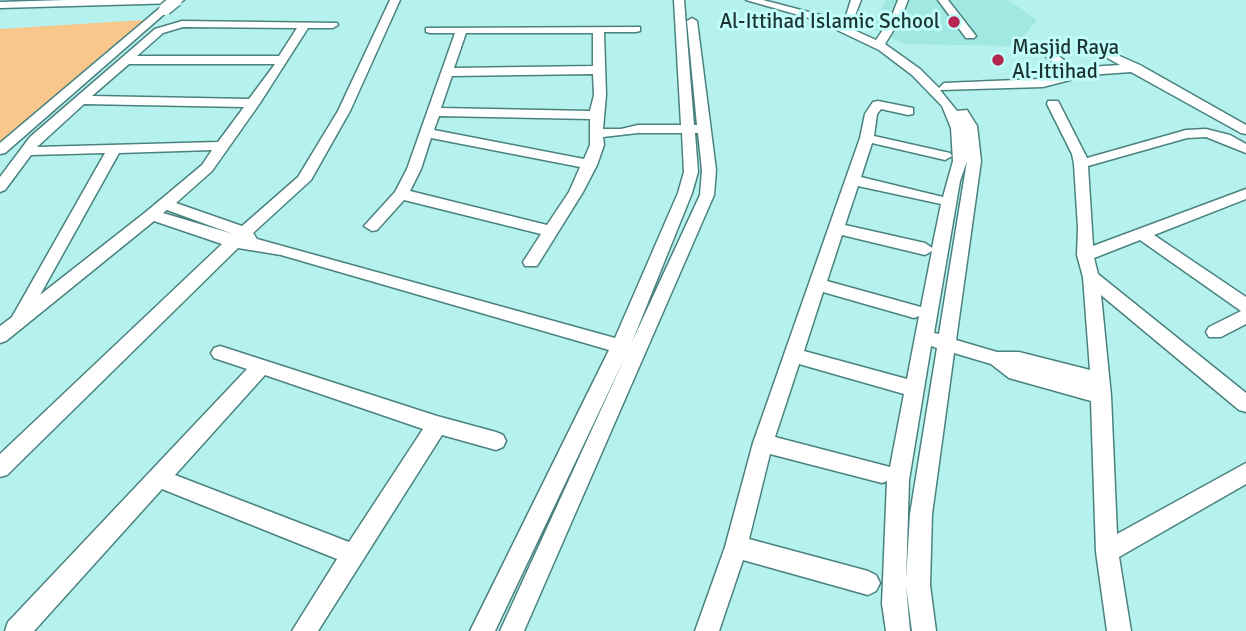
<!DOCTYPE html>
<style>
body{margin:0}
canvas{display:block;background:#b5f1ed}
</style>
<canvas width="1246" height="631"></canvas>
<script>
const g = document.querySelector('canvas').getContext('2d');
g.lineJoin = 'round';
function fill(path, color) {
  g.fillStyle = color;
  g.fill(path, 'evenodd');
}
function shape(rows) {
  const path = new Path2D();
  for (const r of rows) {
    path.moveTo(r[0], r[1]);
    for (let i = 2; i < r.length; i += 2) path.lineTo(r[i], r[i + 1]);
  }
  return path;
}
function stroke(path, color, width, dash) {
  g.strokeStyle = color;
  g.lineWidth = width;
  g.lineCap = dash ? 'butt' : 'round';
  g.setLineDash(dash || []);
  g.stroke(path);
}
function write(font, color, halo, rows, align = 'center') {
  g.font = font + ' Signika,sans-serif';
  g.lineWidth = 6;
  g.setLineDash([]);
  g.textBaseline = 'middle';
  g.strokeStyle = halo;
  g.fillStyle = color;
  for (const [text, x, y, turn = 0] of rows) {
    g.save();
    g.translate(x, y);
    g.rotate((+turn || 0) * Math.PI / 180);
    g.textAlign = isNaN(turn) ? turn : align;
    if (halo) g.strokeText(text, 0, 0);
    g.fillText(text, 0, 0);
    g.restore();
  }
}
fill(shape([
 [886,0,1008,0,1037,20,1015,46,904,44,870,27]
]), '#a1e7e2');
fill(shape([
 [144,20,128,33,0,142,0,29]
]), '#f9c68b');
const minor = shape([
 [66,0,184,0,179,3,0,8,0,2,66,0],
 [390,0,400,0,350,111,311,180,253,233,257,239,615,338,678,193,684,172,682,133,638,133,603,137,604,145,597,165,583,192,537,266,525,266,523,262,541,234,404,200,377,230,372,231,364,226,395,192,407,169,455,33,430,33,426,32,426,28,640,27,640,31,636,32,604,32,606,95,603,129,621,129,638,125,681,125,674,0,684,0,694,125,697,125,687,21,692,18,697,21,716,170,714,195,524,631,500,631,626,355,495,631,470,631,609,350,281,255,238,248,7,475,0,477,0,454,222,244,154,221,6,341,0,343,0,326,12,317,105,153,31,155,5,190,0,192,0,177,30,137,155,29,182,21,337,23,338,25,333,28,308,28,260,103,212,171,176,203,242,226,298,177,338,111,390,0],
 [183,27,297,28,279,56,137,56,163,33,183,27],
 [466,33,593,33,593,66,454,68,466,33],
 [129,64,275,64,249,99,92,96,129,64],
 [593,74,594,95,590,111,441,108,452,76,593,74],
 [84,104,244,107,218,142,37,147,84,104],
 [439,116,590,119,590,145,584,159,434,130,439,116],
 [695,133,698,133,702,170,700,195,632,342,692,193,698,172,695,133],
 [431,138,580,167,569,192,547,225,410,191,421,169,431,138],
 [212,150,202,165,147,211,40,295,119,153,212,150],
 [167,210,233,234,163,213,167,210],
 [746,0,763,0,824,16,843,25,851,0,861,0,852,23,845,26,876,40,891,18,898,0,908,0,901,18,885,44,920,69,939,88,944,83,1040,79,1041,75,1055,69,1054,64,1035,47,1041,44,1064,60,1067,70,1064,74,1089,67,1120,65,1102,55,1102,51,1106,50,1140,65,1246,125,1246,134,1241,133,1131,72,1089,75,1043,87,940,90,957,111,967,110,977,126,981,161,956,340,997,352,1019,352,1090,370,1083,277,1077,255,1078,228,1074,164,1072,154,1047,104,1048,101,1058,101,1087,158,1186,130,1206,129,1230,135,1246,144,1246,153,1206,137,1187,138,1088,166,1093,246,1246,189,1246,199,1154,235,1246,297,1246,324,1221,337,1209,337,1206,332,1209,327,1241,311,1140,240,1094,258,1098,274,1246,393,1246,412,1239,410,1101,295,1111,396,1117,534,1246,463,1246,484,1119,557,1131,631,1107,631,1096,552,1091,401,1009,378,991,364,954,353,932,514,930,585,936,631,912,631,906,586,910,631,886,631,882,604,887,481,882,483,770,454,749,539,868,571,876,575,880,583,876,591,868,595,743,560,719,631,695,631,725,547,753,443,860,138,865,114,873,102,878,101,913,108,913,114,908,115,881,109,877,114,874,136,950,153,952,156,945,160,872,143,861,177,943,197,953,161,951,128,942,106,912,75,879,50,816,20,746,0],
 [967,161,939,334,934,333,960,181,967,161],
 [858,186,941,204,932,248,925,243,845,225,858,186],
 [842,235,925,255,932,251,921,307,827,281,842,235],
 [823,292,914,318,919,316,907,379,804,351,823,292],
 [931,346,937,348,910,514,906,580,909,480,931,346],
 [799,364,904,394,890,467,775,437,799,364],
 [938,0,948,0,976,36,974,38,966,38,938,0],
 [161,7,170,9,5,153,0,154,0,143,161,7],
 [220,346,437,416,496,432,503,435,506,441,503,447,496,450,442,435,318,631,292,631,337,559,162,489,34,631,5,631,8,622,247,369,214,358,211,353,214,348,220,346],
 [265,375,423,429,349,542,175,475,265,375]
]);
stroke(minor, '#49827f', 3);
fill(minor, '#fff');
const minorBridge = shape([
 [165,9,176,0]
]);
stroke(minorBridge, '#49827f', 15, []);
stroke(minorBridge, '#fff', 12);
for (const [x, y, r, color] of [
 [954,22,7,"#b6254f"],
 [998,60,7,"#b6254f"]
]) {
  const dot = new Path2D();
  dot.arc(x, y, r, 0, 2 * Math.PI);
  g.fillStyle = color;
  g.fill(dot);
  stroke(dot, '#c2fffa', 2.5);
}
write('21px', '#1c3433', '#c2fffa', [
 ["Al-Ittihad Islamic School",940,22],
 ["Masjid Raya",1012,48,"left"],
 ["Al-Ittihad",1012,72,"left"]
], 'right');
</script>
